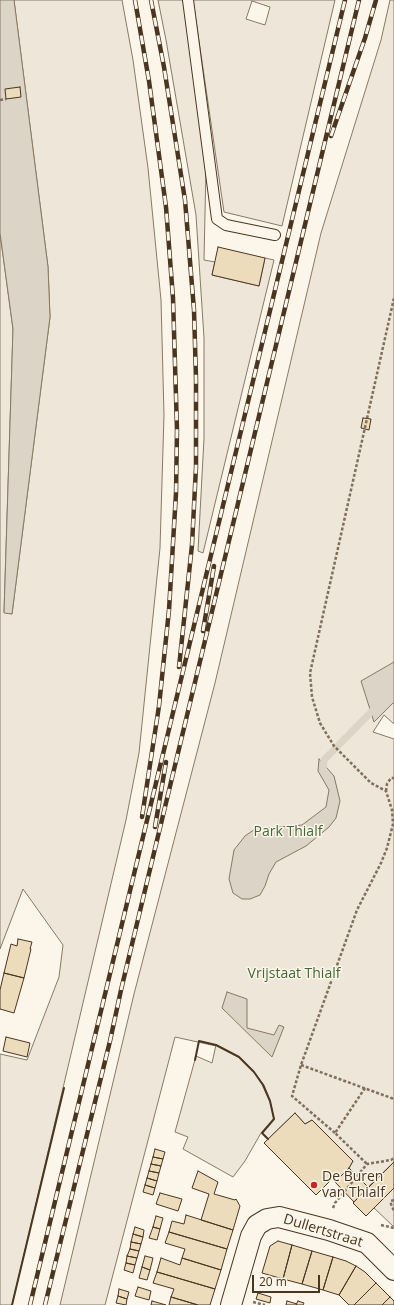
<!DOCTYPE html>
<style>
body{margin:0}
#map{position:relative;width:394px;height:1305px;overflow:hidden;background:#fbf6e9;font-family:"Open Sans",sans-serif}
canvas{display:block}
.scale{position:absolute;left:252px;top:1275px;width:68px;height:18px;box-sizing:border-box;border:2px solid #4a3520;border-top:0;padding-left:5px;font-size:12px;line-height:14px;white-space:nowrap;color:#4a3520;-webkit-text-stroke:3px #fbf6e9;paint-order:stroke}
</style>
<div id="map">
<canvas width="394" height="1305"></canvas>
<div class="scale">20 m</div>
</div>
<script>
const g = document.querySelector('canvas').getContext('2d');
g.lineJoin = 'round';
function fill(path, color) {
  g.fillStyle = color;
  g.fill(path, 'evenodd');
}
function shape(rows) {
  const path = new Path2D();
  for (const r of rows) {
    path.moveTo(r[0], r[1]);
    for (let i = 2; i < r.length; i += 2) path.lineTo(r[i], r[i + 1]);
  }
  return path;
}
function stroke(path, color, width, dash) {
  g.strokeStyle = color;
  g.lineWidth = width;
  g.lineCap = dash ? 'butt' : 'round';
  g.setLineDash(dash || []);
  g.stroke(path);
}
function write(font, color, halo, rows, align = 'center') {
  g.font = font + ' "Open Sans",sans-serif';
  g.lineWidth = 3;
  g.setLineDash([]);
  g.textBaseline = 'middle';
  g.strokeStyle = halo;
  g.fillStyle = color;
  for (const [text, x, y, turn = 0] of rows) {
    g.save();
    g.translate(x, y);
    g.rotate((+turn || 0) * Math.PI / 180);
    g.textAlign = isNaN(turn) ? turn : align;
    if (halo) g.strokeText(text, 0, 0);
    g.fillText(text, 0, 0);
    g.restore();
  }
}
const green = shape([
 [14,0,122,0,133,60,148,168,161,300,164,415,160,548,139,753,126,820,12,1305,0,1305,0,1054,27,1060,59,977,63,945,23,889,0,949,0,233,13,329,4,612,12,614,50,317,48,267,14,0],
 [158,0,183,0,206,167,204,260,215,262,212,275,259,286,265,258,274,260,203,553,198,551,204,438,204,338,196,215,166,40,158,0],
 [193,0,335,0,282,226,224,212,193,0],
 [252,1,270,7,265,25,246,19,252,1],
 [390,0,394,0,394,724,384,715,373,732,394,739,394,1162,368,1187,349,1168,353,1161,312,1120,305,1124,295,1113,268,1139,262,1133,274,1119,270,1101,264,1085,254,1072,239,1057,216,1046,175,1037,105,1305,60,1305,134,994,215,683,321,233,381,40,390,0],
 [394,1188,394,1227,374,1208,394,1188]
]);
fill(green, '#ede6d9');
stroke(green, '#887966', 1);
const parking = shape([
 [216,1045,239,1057,254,1072,263,1085,270,1101,274,1119,261,1133,245,1161,233,1177,183,1149,188,1137,175,1132,196,1056,212,1063,216,1045]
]);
fill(parking, '#ede7d9');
stroke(parking, '#887966', 1);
const water = shape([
 [0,0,14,0,48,267,50,317,12,614,4,613,13,329,0,233,0,0],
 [394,662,394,702,374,722,361,681,394,662],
 [319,759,334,776,340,801,336,818,329,827,306,846,276,862,269,874,265,886,260,895,250,899,242,899,233,893,229,879,234,850,245,836,255,829,302,825,326,807,329,790,318,771,319,759],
 [227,992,247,999,247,1028,274,1035,279,1025,284,1027,272,1057,222,1008,227,992]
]);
fill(water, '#dcd4c6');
stroke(water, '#887966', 1);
stroke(shape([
 [325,772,323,769,324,760,376,707]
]), '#dcd4c6', 7);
const building = shape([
 [20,87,21,97,6,99,5,89,20,87],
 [218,247,265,258,259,286,212,275,218,247],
 [363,418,371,419,369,430,361,428,363,418],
 [18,939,32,942,30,949,31,949,24,978,4,973,11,944,17,946,18,939],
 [4,973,24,978,14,1013,0,1009,0,990,4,973],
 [6,1037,30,1043,27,1057,3,1051,6,1037],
 [295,1113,305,1124,312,1120,353,1161,349,1168,335,1182,332,1179,316,1195,264,1143,295,1113],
 [155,1149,165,1152,163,1159,153,1157,155,1149],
 [153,1157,163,1159,161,1166,151,1164,153,1157],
 [394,1162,394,1188,366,1216,353,1203,394,1162],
 [151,1164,161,1166,159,1173,149,1171,151,1164],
 [349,1168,368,1187,354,1202,335,1182,349,1168],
 [149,1171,159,1173,157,1181,147,1178,149,1171],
 [198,1171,218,1182,214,1194,235,1200,236,1199,240,1206,233,1230,201,1220,209,1194,192,1188,198,1171],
 [147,1178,157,1181,155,1188,145,1185,147,1178],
 [145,1185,155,1188,153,1195,143,1192,145,1185],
 [160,1193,182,1199,178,1211,156,1204,160,1193],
 [186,1215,233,1230,227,1249,169,1232,172,1221,184,1224,186,1215],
 [156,1216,163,1218,160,1229,153,1227,156,1216],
 [135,1227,144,1230,143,1237,133,1234,135,1227],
 [153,1227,160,1229,157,1240,149,1238,153,1227],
 [169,1232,227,1249,221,1270,182,1258,185,1249,165,1243,169,1232],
 [133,1234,143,1237,141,1244,131,1242,133,1234],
 [278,1241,292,1245,283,1279,262,1273,270,1246,278,1241],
 [131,1242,141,1244,139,1251,130,1249,131,1242],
 [292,1245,312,1251,302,1284,283,1279,292,1245],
 [130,1249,139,1251,137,1258,127,1256,130,1249],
 [312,1251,333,1257,323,1290,302,1284,312,1251],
 [127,1256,137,1258,135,1265,126,1263,127,1256],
 [145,1256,153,1258,150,1270,142,1267,145,1256],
 [333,1257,346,1261,356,1266,339,1295,323,1290,333,1257],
 [161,1258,180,1265,182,1258,221,1270,215,1289,157,1272,161,1258],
 [126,1263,135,1265,133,1273,124,1270,126,1263],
 [356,1266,365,1272,376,1283,354,1305,349,1305,339,1295,356,1266],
 [142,1267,150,1270,147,1280,139,1278,142,1267],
 [157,1272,215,1289,210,1305,198,1305,171,1297,174,1289,153,1283,157,1272],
 [376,1283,390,1297,382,1305,354,1305,376,1283],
 [138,1287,151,1291,149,1300,135,1296,138,1287],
 [119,1289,129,1292,127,1299,118,1296,119,1289],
 [258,1293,271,1297,270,1303,256,1299,258,1293],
 [118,1296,127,1299,126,1305,116,1303,118,1296],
 [171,1297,198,1305,169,1305,171,1297],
 [390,1297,394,1301,394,1305,382,1305,390,1297],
 [152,1301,166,1305,151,1305,152,1301],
 [287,1301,297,1304,296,1305,286,1305,287,1301],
 [298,1301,304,1303,303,1305,296,1305,298,1301]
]);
fill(building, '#ecdcbc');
stroke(building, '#4a3520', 1);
const lane = shape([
 [188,0,217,219,226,225,275,235]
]);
const street = shape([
 [231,1305,251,1236,257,1225,267,1219,279,1217,329,1230,367,1243,394,1270]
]);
stroke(lane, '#4a3520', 12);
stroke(street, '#4a3520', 22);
stroke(shape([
 [0,100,6,99],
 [386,791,387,784,391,778,394,778],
 [301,1065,394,1099],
 [365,1088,335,1133,367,1164],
 [335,1133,292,1096,301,1065,357,910,381,863,387,848,393,824,392,810,386,791,371,783,334,746,320,723,312,697,310,673,394,298],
 [394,1200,391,1201,391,1204,394,1211],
 [333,1208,335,1203,367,1164,391,1160,394,1158],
 [381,1225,394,1228],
 [253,1302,265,1305]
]), '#7f6f5c', 2.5, [3, 2]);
stroke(lane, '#fbf6e9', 10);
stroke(street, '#fbf6e9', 20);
const rail = shape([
 [135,0,149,81,166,207,173,298,177,430,176,493,169,610,159,706,142,817],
 [151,0,164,67,185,200,194,310,196,379,196,467,192,545,179,667],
 [331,136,365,38,376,0],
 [203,631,214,566],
 [155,827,166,762],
 [30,1305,345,0],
 [45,1305,110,1041,121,990,359,0]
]);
stroke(rail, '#4a3520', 4.5);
stroke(rail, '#fbf6e9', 3, [9]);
stroke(shape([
 [195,1060,199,1041,216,1045,239,1057,254,1072,263,1085,270,1101,274,1119,262,1133,268,1139],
 [12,1305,64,1088]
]), '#4a3520', 2);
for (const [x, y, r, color] of [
 [314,1185,4,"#c62828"]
]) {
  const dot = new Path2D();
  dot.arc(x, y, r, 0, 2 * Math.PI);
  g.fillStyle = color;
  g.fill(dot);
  stroke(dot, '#fbf6e9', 1.5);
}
write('14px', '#436837', '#fbf6e9', [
 ["Park Thialf",288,832],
 ["Vrijstaat Thialf",294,974]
]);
write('14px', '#4a3520', '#fbf6e9', [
 ["De Buren",322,1177],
 ["van Thialf",322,1193]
], 'left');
write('14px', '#4a3520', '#fbf6e9', [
 ["Dullertstraat",323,1231,17]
]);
</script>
